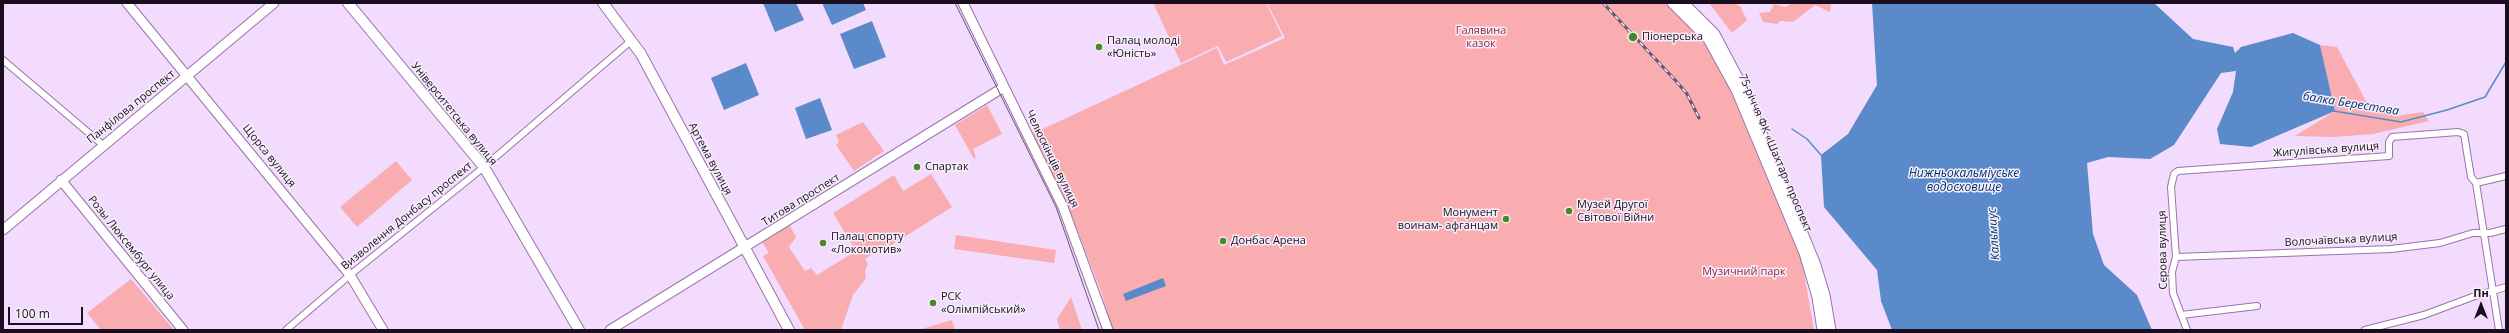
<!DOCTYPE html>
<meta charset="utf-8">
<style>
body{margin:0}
#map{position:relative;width:2509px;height:333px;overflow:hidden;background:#f3dbfd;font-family:"Open Sans",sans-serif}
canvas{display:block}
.frame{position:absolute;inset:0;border:4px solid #1b0d20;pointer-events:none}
.north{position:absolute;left:2461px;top:285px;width:40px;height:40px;-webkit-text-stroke:3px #f7effb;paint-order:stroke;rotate:0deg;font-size:11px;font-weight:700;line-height:16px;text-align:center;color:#1b0d20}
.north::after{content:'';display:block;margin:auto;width:14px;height:18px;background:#1b0d20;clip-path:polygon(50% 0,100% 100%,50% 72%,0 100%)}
.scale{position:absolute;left:8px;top:307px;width:75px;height:18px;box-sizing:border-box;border:2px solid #1b0d20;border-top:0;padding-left:5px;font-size:12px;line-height:14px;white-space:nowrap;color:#1b0d20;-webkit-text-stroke:3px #f7effb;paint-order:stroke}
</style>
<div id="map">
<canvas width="2509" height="333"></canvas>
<div class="frame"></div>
<div class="north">Пн</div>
<div class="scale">100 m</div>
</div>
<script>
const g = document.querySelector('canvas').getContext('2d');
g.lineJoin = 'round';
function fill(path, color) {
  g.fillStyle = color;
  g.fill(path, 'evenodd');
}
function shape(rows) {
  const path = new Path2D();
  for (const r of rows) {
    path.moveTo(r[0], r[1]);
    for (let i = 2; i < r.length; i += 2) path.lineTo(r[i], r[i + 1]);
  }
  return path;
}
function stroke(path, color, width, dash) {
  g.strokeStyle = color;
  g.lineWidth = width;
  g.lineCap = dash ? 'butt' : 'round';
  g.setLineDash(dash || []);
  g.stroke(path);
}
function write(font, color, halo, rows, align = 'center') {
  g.font = font + ' "Open Sans",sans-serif';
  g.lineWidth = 3;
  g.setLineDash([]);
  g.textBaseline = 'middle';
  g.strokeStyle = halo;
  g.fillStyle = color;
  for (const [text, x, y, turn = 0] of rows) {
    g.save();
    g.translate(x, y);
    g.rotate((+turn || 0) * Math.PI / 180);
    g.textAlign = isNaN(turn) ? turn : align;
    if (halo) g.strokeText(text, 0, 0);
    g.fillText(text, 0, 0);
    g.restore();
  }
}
fill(shape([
 [1153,3,1266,3,1282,36,1226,62,1218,46,1181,63],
 [1267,3,1666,3,1681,16,1718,59,1801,256,1814,330,1112,330,1102,294,1068,206,1032,134,1217,48,1224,65,1285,38],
 [1709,3,1733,3,1740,6,1747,20,1732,33],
 [1793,3,1831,3,1830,12,1815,5,1793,22,1780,21,1777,24,1763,22,1759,13,1770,12,1774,4,1785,7],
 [2320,45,2337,47,2368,105,2396,116,2423,112,2429,121,2373,134,2334,137,2295,136,2335,111],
 [987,105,1002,134,973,149,976,157,974,159,955,125],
 [863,122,884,151,854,171,836,145,839,142,836,135],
 [396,161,412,180,357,227,340,207],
 [931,174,952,207,890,246,888,244,865,259,868,264,865,270,866,278,853,295,841,330,805,330,763,256,769,253,762,242,789,224,796,237,789,247,805,271,811,268,817,275,856,251,833,213,894,175,903,191],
 [956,235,1056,250,1054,263,954,249],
 [131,279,174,330,101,330,87,313],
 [1071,297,1082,330,1060,330,1057,319],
 [952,320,955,330,918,330]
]), '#f9adb1');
fill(shape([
 [763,3,796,3,804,20,775,32],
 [822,3,863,3,866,10,832,25],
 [1872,3,2154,3,2193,39,2233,47,2235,53,2241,47,2293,33,2320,45,2335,111,2251,147,2220,144,2217,129,2233,92,2236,71,2221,73,2174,145,2150,159,2108,157,2087,163,2093,234,2104,265,2137,295,2152,330,1892,330,1881,301,1877,270,1824,207,1821,155,1848,134,1877,85],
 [872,21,886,57,854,69,840,34],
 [746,63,759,95,724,110,711,78],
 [820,98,832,130,806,139,795,108],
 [1163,278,1166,286,1126,301,1123,294]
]), '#5a8aca');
stroke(shape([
 [2334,111,2401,122,2447,110,2485,97,2506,62],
 [1792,129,1807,139,1821,155]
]), '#5a8aca', 1.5);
const street = shape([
 [3,60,103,145],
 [2476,183,2506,176],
 [2176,257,2391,249,2440,243,2473,233,2490,233,2506,229],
 [2181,315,2257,306],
 [286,330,350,275,484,167,632,40],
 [2187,330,2173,293,2172,272,2176,257,2171,187,2174,174,2178,171,2389,156,2389,142,2392,137,2458,132,2464,134,2471,177,2476,183,2499,330],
 [2365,330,2424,315,2475,296,2506,287]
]);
const secondary = shape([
 [127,3,350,275,383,330],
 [963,3,1063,207,1108,330],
 [1672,3,1708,39,1736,90,1804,253,1817,297,1822,330],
 [1684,3,1715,34,1743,87,1816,265,1825,295,1831,330],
 [61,180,183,330],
 [3,230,274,3],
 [610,330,1004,87]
]);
const primary = shape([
 [348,3,484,167,579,330],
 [603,3,641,54,789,330]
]);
stroke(street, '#9974a7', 8);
stroke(secondary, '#9974a7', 11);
stroke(primary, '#9974a7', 12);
stroke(street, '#fff', 6);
stroke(secondary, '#fff', 9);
stroke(primary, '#fff', 10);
stroke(shape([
 [955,3,1056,207,1099,330]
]), '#68576f', 1);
const rail = shape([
 [1603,3,1676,81,1687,94,1699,118]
]);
stroke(rail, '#68576f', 3);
stroke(rail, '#f7effb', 1.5, [4.5]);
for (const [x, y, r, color] of [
 [1633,37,5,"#4a8726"],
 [1099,47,4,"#4a8726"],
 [917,167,4,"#4a8726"],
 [1569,211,4,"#4a8726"],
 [1506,219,4,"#4a8726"],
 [1223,241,4,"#4a8726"],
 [823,243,4,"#4a8726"],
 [933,303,4,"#4a8726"]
]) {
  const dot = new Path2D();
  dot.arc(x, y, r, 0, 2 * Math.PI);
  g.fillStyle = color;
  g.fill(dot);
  stroke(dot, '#f7effb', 1.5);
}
write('11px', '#922838', '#f7effb', [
 ["Галявина",1481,31],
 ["казок",1481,44],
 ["Музичний парк",1744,272]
]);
write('11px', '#1b0d20', '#f7effb', [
 ["Піонерська",1642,37],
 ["Палац молоді",1107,41],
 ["«Юність»",1107,54],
 ["Спартак",925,167],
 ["Музей Другої",1577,205],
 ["Світової Війни",1577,218],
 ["Монумент",1498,213,"right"],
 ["воинам- афганцам",1498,226,"right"],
 ["Палац спорту",831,237],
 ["«Локомотив»",831,250],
 ["Донбас Арена",1231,241],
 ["РСК",941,297],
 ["«Олімпійський»",941,310]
], 'left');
write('11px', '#1b0d20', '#f7effb', [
 ["Панфілова проспект",131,107,-39],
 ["Університетська вулиця",454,114,51],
 ["Жигулівська вулиця",2326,150,-4],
 ["75-річчя ФК «Шахтар» проспект",1775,153,67],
 ["Щорса вулиця",269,156,51],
 ["Артема вулиця",710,159,62],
 ["Челюскінців вулиця",1052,159,64],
 ["Титова проспект",801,200,-32],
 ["Визволення Донбасу проспект",407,216,-39],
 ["Волочаївська вулиця",2341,240,-3],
 ["Розы Люксембург улица",131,248,51],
 ["Сєрова вулиця",2163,250,-91]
]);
write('italic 12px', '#01336d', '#f7effb', [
 ["балка Берестова",2351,104,9],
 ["Нижньокальміуське",1964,174],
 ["водосховище",1964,188],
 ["Кальмиус",1994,234,-94]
]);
</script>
